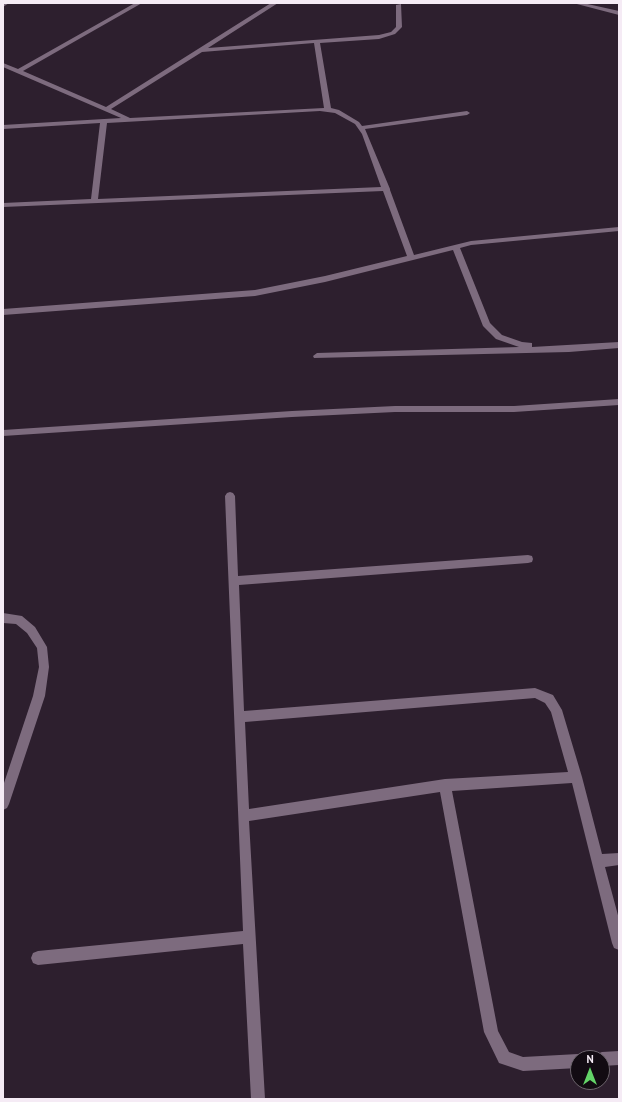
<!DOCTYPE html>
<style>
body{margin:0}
#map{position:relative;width:622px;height:1102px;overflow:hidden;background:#2d1f2e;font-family:"PT Sans",sans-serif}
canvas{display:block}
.frame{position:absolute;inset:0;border:4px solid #f5ebf5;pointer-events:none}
.north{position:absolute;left:570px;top:1050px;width:40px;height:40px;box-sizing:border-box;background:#120b12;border:1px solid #6d656d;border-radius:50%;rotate:0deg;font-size:11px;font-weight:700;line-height:16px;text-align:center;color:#f5ebf5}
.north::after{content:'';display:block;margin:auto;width:14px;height:18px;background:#63d468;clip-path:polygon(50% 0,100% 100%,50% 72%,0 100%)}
</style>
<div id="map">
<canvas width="622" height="1102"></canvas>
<div class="frame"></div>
<div class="north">N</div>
</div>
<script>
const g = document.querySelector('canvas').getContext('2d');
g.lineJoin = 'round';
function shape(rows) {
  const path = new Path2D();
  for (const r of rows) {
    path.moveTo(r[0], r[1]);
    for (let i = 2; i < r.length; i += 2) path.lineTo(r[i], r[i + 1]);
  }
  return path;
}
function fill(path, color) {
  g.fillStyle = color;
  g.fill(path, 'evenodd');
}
fill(shape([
 [3,3,9,3,3,7,3,3],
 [135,3,142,3,23,71,106,107,271,3,278,3,208,48,379,35,391,32,396,27,396,5,401,4,402,27,395,34,379,39,320,43,331,108,339,110,359,122,362,126,467,111,470,113,467,115,365,129,390,189,390,190,414,255,471,241,619,227,619,231,471,245,460,248,490,323,502,335,522,342,532,343,532,347,619,342,619,348,569,352,314,358,313,356,317,353,519,347,496,339,483,326,453,250,325,282,255,296,3,315,3,309,255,290,325,276,407,256,383,191,3,207,3,203,91,199,100,123,3,129,3,125,121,118,3,67,3,63,18,69,135,3],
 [314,43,324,108,130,118,111,109,202,52,314,43],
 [320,111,335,113,355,124,362,134,381,187,98,199,107,123,320,111],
 [573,3,583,3,619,11,619,15,573,3],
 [619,399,619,405,514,412,395,412,292,417,3,436,3,430,292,411,395,406,514,406,619,399],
 [230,492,233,493,235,496,238,576,528,555,532,556,533,559,532,562,528,563,239,585,244,711,535,688,553,695,562,710,582,777,602,854,619,853,619,865,605,867,619,919,619,950,614,948,612,943,572,783,452,791,498,1031,509,1052,523,1057,578,1054,584,1058,578,1058,578,1068,523,1071,499,1063,484,1032,440,792,249,821,265,1099,251,1099,243,944,38,965,33,963,31,958,33,953,38,951,243,931,225,496,227,493,230,492],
 [535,698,545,703,551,712,568,772,445,779,249,809,245,722,535,698],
 [3,613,22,616,35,627,47,647,49,667,45,696,9,804,7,808,3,810,3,786,33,696,39,667,37,648,27,633,16,624,3,623,3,613],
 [619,1051,619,1065,602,1066,602,1058,595,1058,597,1054,602,1052,619,1051]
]), '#7d6b7e');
</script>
